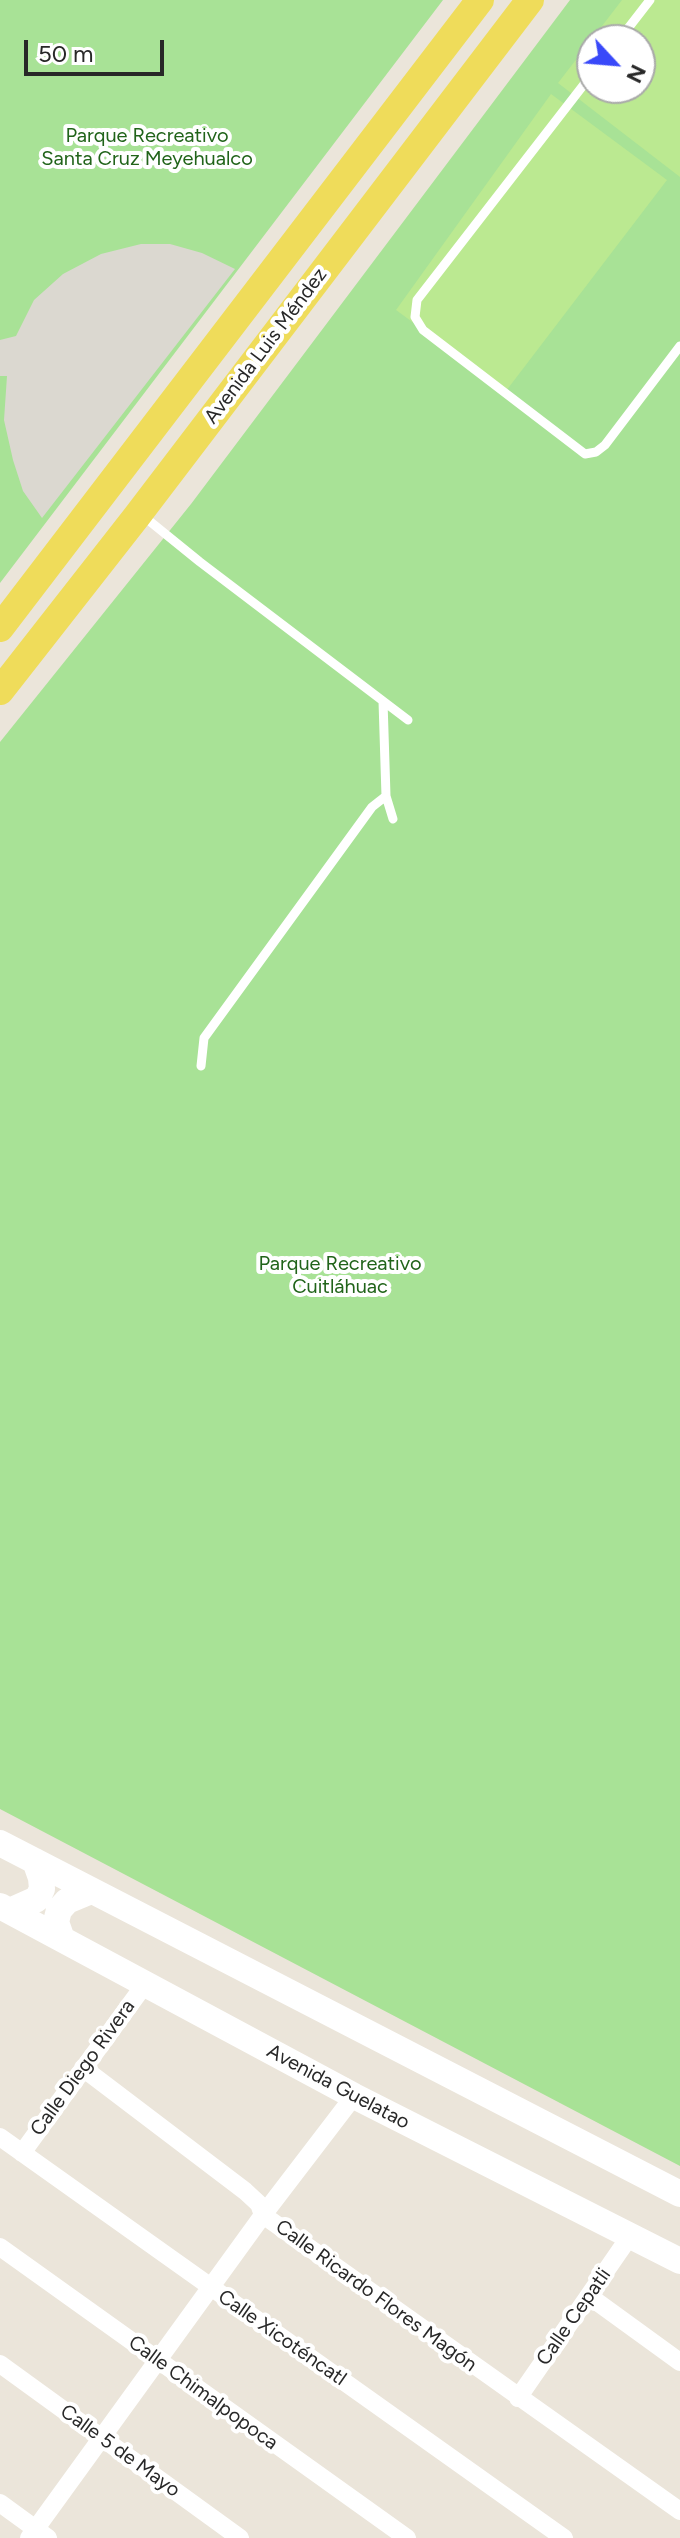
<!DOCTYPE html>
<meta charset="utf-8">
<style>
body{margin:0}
#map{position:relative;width:680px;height:2538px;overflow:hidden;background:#ebe5da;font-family:Figtree,sans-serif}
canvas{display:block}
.north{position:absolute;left:576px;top:24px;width:80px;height:80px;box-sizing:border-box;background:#fff;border:2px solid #a9a9a9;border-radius:50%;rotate:116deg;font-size:22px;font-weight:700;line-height:32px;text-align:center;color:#282828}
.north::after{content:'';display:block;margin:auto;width:28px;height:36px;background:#3949f9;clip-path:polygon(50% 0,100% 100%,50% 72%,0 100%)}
.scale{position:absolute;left:24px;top:40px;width:140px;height:36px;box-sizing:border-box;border:4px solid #282828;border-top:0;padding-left:10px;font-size:24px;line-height:28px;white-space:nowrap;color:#282828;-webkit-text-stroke:6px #fff;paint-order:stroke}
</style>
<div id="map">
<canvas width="680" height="2538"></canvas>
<div class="north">N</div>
<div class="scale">50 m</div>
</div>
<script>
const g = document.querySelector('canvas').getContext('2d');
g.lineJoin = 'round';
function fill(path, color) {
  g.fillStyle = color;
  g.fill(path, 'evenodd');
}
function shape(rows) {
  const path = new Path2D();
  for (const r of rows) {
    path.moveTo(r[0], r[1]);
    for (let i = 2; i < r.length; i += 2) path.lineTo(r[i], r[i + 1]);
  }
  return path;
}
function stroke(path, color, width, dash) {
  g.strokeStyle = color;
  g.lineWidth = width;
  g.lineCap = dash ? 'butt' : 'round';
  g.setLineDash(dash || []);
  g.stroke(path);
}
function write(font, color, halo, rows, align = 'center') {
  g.font = font + ' Figtree,sans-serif';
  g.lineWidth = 8;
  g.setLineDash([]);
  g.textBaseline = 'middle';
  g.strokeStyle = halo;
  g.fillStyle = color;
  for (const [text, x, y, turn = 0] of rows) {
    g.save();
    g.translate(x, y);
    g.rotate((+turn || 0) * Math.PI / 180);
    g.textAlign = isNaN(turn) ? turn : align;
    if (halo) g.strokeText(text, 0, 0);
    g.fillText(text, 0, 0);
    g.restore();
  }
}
fill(shape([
 [0,0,443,0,0,583],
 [570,0,680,0,680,2166,0,1809,0,742,191,504],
 [592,40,640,40,640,88,592,88]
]), '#a8e296');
fill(shape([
 [622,0,680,0,680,177,558,83],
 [592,40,640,40,640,88,592,88],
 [551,94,667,180,506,391,396,310]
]), '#bbe991');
fill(shape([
 [141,244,170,244,202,253,235,269,42,518,23,491,13,460,4,420,7,376,0,376,0,340,16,336,34,300,63,274,101,254]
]), '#dbd8d0');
stroke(shape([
 [619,40,650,0],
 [592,74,417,300,415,317,423,330,585,454,596,452,605,445,680,346],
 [142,515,200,562,408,720],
 [383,701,386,796,393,819],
 [201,1066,204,1038,372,807,386,796]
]), '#fff', 9);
stroke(shape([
 [83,2068,245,2191,259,2204,263,2215,680,2511],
 [0,2137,564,2538],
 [22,2153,145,1984],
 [0,2247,407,2538],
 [589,2296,680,2362],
 [0,2364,240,2538],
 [518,2398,630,2236],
 [0,2503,48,2538],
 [29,2538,263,2215,354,2096]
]), '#fff', 18);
stroke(shape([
 [0,1843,680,2194],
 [0,1906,354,2096,680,2261],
 [10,1911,37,1899,42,1889,41,1878,35,1861],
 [62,1939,56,1922,59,1910,67,1901,91,1891]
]), '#fff', 26);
stroke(shape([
 [0,628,480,0],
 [0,691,137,516,530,0]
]), '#efdc5a', 28);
write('20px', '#21641a', '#fff', [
 ["Parque Recreativo",147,136],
 ["Santa Cruz Meyehualco",147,159],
 ["Parque Recreativo",340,1264],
 ["Cuitláhuac",340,1287]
]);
write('20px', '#282828', '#fff', [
 ["Avenida Luis Méndez",266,346,-53],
 ["Calle Diego Rivera",83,2068,-54],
 ["Avenida Guelatao",338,2087,28],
 ["Calle Ricardo Flores Magón",376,2296,36],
 ["Calle Cepatli",574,2317,-55],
 ["Calle Xicoténcatl",282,2338,35],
 ["Calle Chimalpopoca",203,2393,36],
 ["Calle 5 de Mayo",120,2451,36]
]);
</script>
